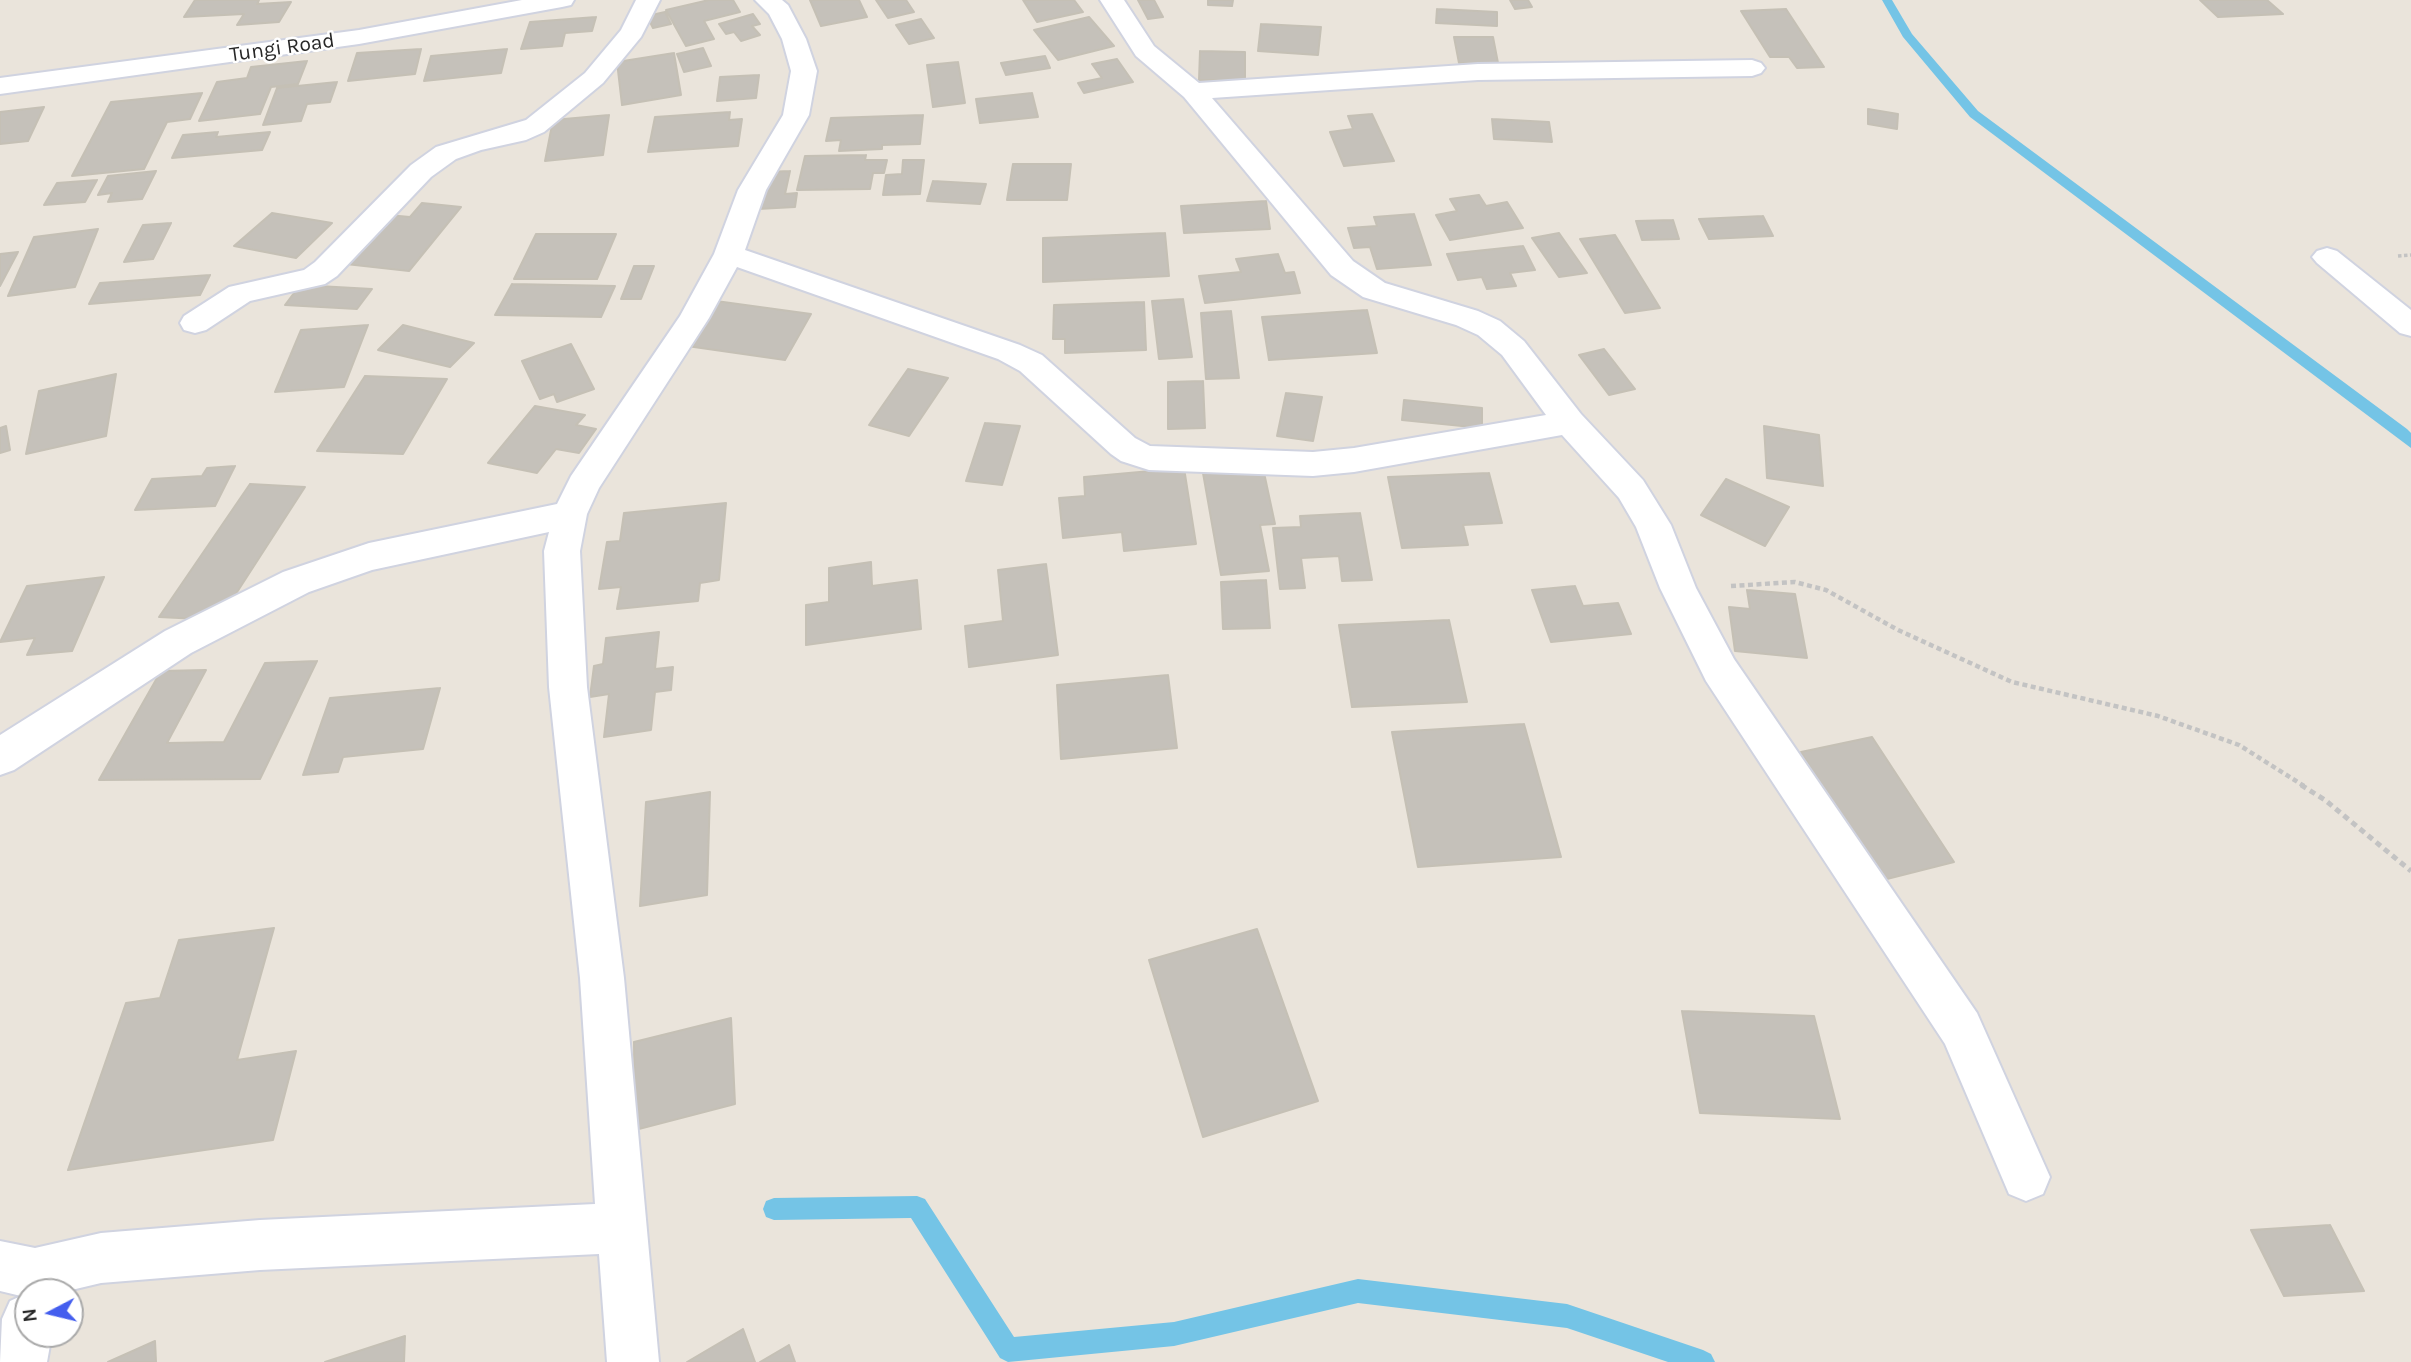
<!DOCTYPE html>
<style>
body{margin:0}
#map{position:relative;width:2411px;height:1362px;overflow:hidden;background:#eae4db;font-family:Karla,sans-serif}
canvas{display:block}
.north{position:absolute;left:14px;top:1278px;width:70px;height:70px;box-sizing:border-box;background:#fff;border:2px solid #a9a9a9;border-radius:50%;rotate:263deg;font-size:19px;font-weight:700;line-height:28px;text-align:center;color:#282828}
.north::after{content:'';display:block;margin:auto;width:24px;height:32px;background:#445eee;clip-path:polygon(50% 0,100% 100%,50% 72%,0 100%)}
</style>
<div id="map">
<canvas width="2411" height="1362"></canvas>
<div class="north">N</div>
</div>
<script>
const g = document.querySelector('canvas').getContext('2d');
g.lineJoin = 'round';
function shape(rows) {
  const path = new Path2D();
  for (const r of rows) {
    path.moveTo(r[0], r[1]);
    for (let i = 2; i < r.length; i += 2) path.lineTo(r[i], r[i + 1]);
  }
  return path;
}
function fill(path, color) {
  g.fillStyle = color;
  g.fill(path, 'evenodd');
}
function stroke(path, color, width, dash) {
  g.strokeStyle = color;
  g.lineWidth = width;
  g.lineCap = dash ? 'butt' : 'round';
  g.setLineDash(dash || []);
  g.stroke(path);
}
function write(font, color, halo, rows, align = 'center') {
  g.font = font + ' Karla,sans-serif';
  g.lineWidth = 5;
  g.setLineDash([]);
  g.textBaseline = 'middle';
  g.strokeStyle = halo;
  g.fillStyle = color;
  for (const [text, x, y, turn = 0] of rows) {
    g.save();
    g.translate(x, y);
    g.rotate((+turn || 0) * Math.PI / 180);
    g.textAlign = isNaN(turn) ? turn : align;
    if (halo) g.strokeText(text, 0, 0);
    g.fillText(text, 0, 0);
    g.restore();
  }
}
fill(shape([
 [1882,0,1892,0,1912,34,1978,111,2407,429,2411,433,2411,448,1970,117,1903,37,1882,0],
 [917,1196,925,1199,1014,1337,1174,1322,1358,1279,1567,1304,1703,1350,1711,1354,1715,1362,1668,1362,1567,1328,1358,1303,1174,1346,1008,1362,1000,1358,911,1218,774,1220,766,1217,763,1209,766,1201,774,1198,917,1196]
]), '#74c4e6');
const building = shape([
 [195,0,259,0,257,4,291,2,279,22,237,25,244,14,184,17,195,0],
 [709,0,733,0,740,12,704,21,714,39,686,46,666,10,709,0],
 [810,0,859,0,867,17,821,26,810,0],
 [876,0,906,0,914,12,888,18,876,0],
 [1023,0,1074,0,1083,12,1037,22,1023,0],
 [1138,0,1154,0,1163,17,1148,19,1138,0],
 [1208,0,1233,0,1232,6,1208,5,1208,0],
 [1510,0,1528,0,1532,7,1515,9,1510,0],
 [2200,0,2267,0,2283,14,2218,17,2200,0],
 [1437,9,1497,12,1497,26,1436,23,1437,9],
 [1786,9,1824,67,1797,68,1789,57,1770,57,1741,11,1786,9],
 [665,12,671,24,653,28,647,16,665,12],
 [753,14,760,24,752,26,760,35,741,41,734,32,726,34,719,24,753,14],
 [596,17,592,31,565,33,562,46,521,49,530,22,596,17],
 [1089,17,1114,46,1058,60,1034,30,1089,17],
 [921,19,934,38,909,44,896,25,921,19],
 [1261,24,1321,27,1318,55,1258,51,1261,24],
 [1454,37,1493,37,1498,63,1459,63,1454,37],
 [703,48,711,66,684,72,677,54,703,48],
 [421,49,415,74,348,81,357,53,421,49],
 [507,49,501,73,424,81,431,56,507,49],
 [1200,51,1245,52,1245,80,1199,80,1200,51],
 [674,53,681,95,622,105,617,62,674,53],
 [1045,56,1050,68,1006,75,1001,63,1045,56],
 [1117,59,1133,82,1084,93,1078,83,1102,78,1092,64,1117,59],
 [307,61,298,84,271,87,260,114,199,121,217,82,247,78,251,67,307,61],
 [958,62,965,103,933,107,927,65,958,62],
 [759,75,756,98,717,101,720,77,759,75],
 [337,82,330,102,307,104,301,121,263,125,277,88,337,82],
 [202,93,190,119,167,122,144,169,72,176,111,102,202,93],
 [1032,93,1038,117,980,123,976,99,1032,93],
 [44,107,28,141,0,144,0,112,44,107],
 [1868,109,1898,114,1897,129,1868,124,1868,109],
 [730,112,729,120,742,119,738,146,648,152,655,117,730,112],
 [1372,114,1394,161,1344,166,1330,132,1353,129,1348,116,1372,114],
 [609,115,603,155,545,161,553,120,609,115],
 [923,115,920,144,882,145,882,149,839,151,841,140,826,141,831,118,923,115],
 [1492,119,1549,122,1552,142,1494,139,1492,119],
 [218,132,216,137,270,132,262,150,172,158,183,135,218,132],
 [866,155,865,160,887,160,884,173,873,173,870,189,797,190,805,156,866,155],
 [903,160,924,160,920,194,883,195,886,175,902,174,903,160],
 [1013,164,1071,164,1067,200,1007,200,1013,164],
 [156,171,142,199,108,202,112,193,98,195,108,176,156,171],
 [790,171,785,194,797,193,795,207,758,209,766,172,790,171],
 [97,180,85,202,44,205,57,183,97,180],
 [933,181,986,184,980,204,927,201,933,181],
 [1479,195,1486,206,1507,202,1523,228,1450,240,1436,215,1457,211,1450,199,1479,195],
 [1266,201,1270,229,1184,233,1181,206,1266,201],
 [422,203,461,207,409,271,346,264,388,215,410,217,422,203],
 [272,213,332,223,296,258,234,246,272,213],
 [1414,214,1431,265,1377,269,1370,247,1354,248,1348,228,1377,226,1374,217,1414,214],
 [1763,216,1773,236,1709,239,1699,219,1763,216],
 [1673,220,1679,239,1642,240,1636,221,1673,220],
 [171,223,153,259,124,262,143,225,171,223],
 [98,229,75,287,8,296,34,237,98,229],
 [1165,233,1169,276,1043,282,1043,238,1165,233],
 [1559,233,1587,273,1559,277,1532,238,1559,233],
 [536,234,616,234,597,279,514,279,536,234],
 [1615,235,1660,308,1625,313,1580,239,1615,235],
 [1523,246,1535,270,1510,273,1516,286,1487,289,1482,277,1458,280,1447,254,1523,246],
 [18,252,0,286,0,254,18,252],
 [1278,254,1285,273,1294,272,1300,293,1205,303,1199,276,1241,272,1236,259,1278,254],
 [634,266,654,266,641,299,621,299,634,266],
 [210,275,200,295,89,304,100,283,210,275],
 [512,284,615,286,601,317,495,315,512,284],
 [300,285,372,289,357,309,285,305,300,285],
 [1183,299,1192,357,1159,359,1152,301,1183,299],
 [716,301,811,314,785,360,687,346,716,301],
 [1144,302,1146,350,1065,353,1065,339,1053,339,1054,305,1144,302],
 [1367,310,1377,353,1269,360,1262,317,1367,310],
 [1231,311,1239,378,1206,379,1201,313,1231,311],
 [368,325,344,387,275,392,301,330,368,325],
 [403,325,474,343,450,367,378,350,403,325],
 [571,344,594,389,557,402,554,394,540,399,522,361,571,344],
 [1604,349,1635,389,1609,395,1579,355,1604,349],
 [908,369,948,378,909,436,869,425,908,369],
 [116,374,106,436,26,454,39,391,116,374],
 [365,376,447,379,403,454,317,451,365,376],
 [1203,381,1205,428,1168,429,1168,382,1203,381],
 [1286,393,1322,397,1313,441,1277,436,1286,393],
 [1404,400,1482,408,1482,428,1402,420,1404,400],
 [535,406,585,415,576,425,596,429,579,453,556,449,537,473,488,463,535,406],
 [985,423,1020,426,1002,485,966,481,985,423],
 [6,426,10,450,0,453,0,428,6,426],
 [1764,426,1819,435,1823,486,1767,478,1764,426],
 [235,466,215,506,135,510,152,479,202,476,207,468,235,466],
 [1184,468,1196,544,1124,551,1122,532,1063,538,1059,498,1085,496,1084,477,1184,468],
 [1263,468,1275,524,1260,525,1269,571,1221,575,1203,473,1263,468],
 [1489,473,1502,523,1463,525,1468,545,1402,548,1388,477,1489,473],
 [1726,479,1789,507,1765,546,1701,515,1726,479],
 [250,484,305,487,219,620,159,617,250,484],
 [726,503,719,580,700,583,698,601,617,609,621,587,599,589,607,542,620,541,624,513,726,503],
 [1360,513,1372,580,1342,581,1339,556,1301,558,1305,588,1280,589,1273,528,1301,527,1300,516,1360,513],
 [871,562,872,586,917,580,921,629,806,645,806,605,829,602,829,568,871,562],
 [1046,564,1058,655,969,667,965,626,1003,621,998,570,1046,564],
 [104,577,72,651,27,655,35,638,0,642,27,586,104,577],
 [1266,580,1270,628,1223,629,1221,582,1266,580],
 [1575,586,1583,606,1618,603,1631,634,1551,642,1532,590,1575,586],
 [1747,590,1795,594,1807,658,1735,651,1729,607,1750,609,1747,590],
 [1449,620,1467,702,1352,707,1339,625,1449,620],
 [659,632,655,669,673,667,671,690,655,692,651,730,604,737,609,694,590,697,594,666,603,664,606,638,659,632],
 [317,661,260,779,99,780,161,671,206,670,167,743,224,742,265,663,317,661],
 [1168,675,1177,748,1061,759,1057,685,1168,675],
 [440,688,423,749,343,757,338,772,303,775,330,698,440,688],
 [1524,724,1561,857,1418,867,1392,732,1524,724],
 [1872,737,1954,862,1879,881,1801,752,1872,737],
 [710,792,707,895,640,906,646,802,710,792],
 [274,928,237,1060,296,1051,273,1140,68,1170,126,1003,160,998,179,940,274,928],
 [1257,929,1318,1101,1203,1137,1149,960,1257,929],
 [1682,1011,1814,1016,1840,1119,1700,1113,1682,1011],
 [731,1018,735,1104,635,1130,634,1042,731,1018],
 [2330,1225,2364,1291,2284,1296,2251,1230,2330,1225],
 [743,1329,755,1362,687,1362,743,1329],
 [405,1336,404,1362,325,1362,405,1336],
 [155,1341,156,1362,108,1362,155,1341],
 [789,1345,795,1362,760,1362,789,1345]
]);
fill(building, '#c5c1ba');
stroke(building, '#c5c0b5', 2);
const street = shape([
 [636,0,660,0,641,37,603,83,544,132,526,140,481,150,456,159,431,177,337,276,325,284,250,301,206,330,195,333,184,330,180,323,184,316,229,287,304,270,315,262,411,165,436,147,526,120,585,73,621,30,636,0],
 [755,0,782,0,788,5,806,39,817,71,809,115,766,190,745,250,1020,345,1042,355,1135,438,1150,446,1313,452,1354,448,1546,415,1502,355,1478,335,1456,325,1363,297,1331,275,1184,97,1136,56,1100,0,1124,0,1154,46,1199,83,1478,64,1752,60,1761,63,1765,68,1761,73,1752,76,1478,80,1212,98,1353,261,1385,283,1478,311,1500,321,1524,341,1581,414,1643,480,1671,525,1696,588,1734,659,1977,1013,2050,1177,2043,1194,2026,1201,2009,1194,1945,1044,1706,681,1660,588,1636,527,1619,498,1562,435,1354,472,1313,476,1149,470,1121,461,1111,454,1020,371,998,359,737,267,709,318,599,488,587,514,580,551,587,687,624,978,659,1362,607,1362,599,1254,260,1270,101,1283,63,1292,28,1292,28,1334,52,1334,47,1362,0,1362,2,1319,10,1301,21,1296,0,1291,0,1241,35,1248,101,1233,260,1220,595,1204,580,978,549,687,544,551,549,532,372,570,309,592,191,653,14,770,0,775,0,735,165,631,283,572,369,543,557,504,571,476,680,316,714,254,738,190,783,115,791,71,782,39,769,14,755,0],
 [2327,248,2337,251,2411,310,2411,336,2400,333,2317,263,2312,257,2317,251,2327,248]
]);
const secondary = shape([
 [522,0,574,0,571,5,562,7,359,44,0,94,0,78,359,30,522,0]
]);
stroke(street, '#d0d3e0', 4);
stroke(secondary, '#d0d3e0', 4);
stroke(shape([
 [2398,256,2411,255]
]), '#c3c3c3', 3.5, [3.5, 2.5]);
stroke(shape([
 [1731,586,1795,582,1826,590,1898,630,2012,682,2158,716,2239,745,2304,786]
]), '#c3c3c3', 4.5, [5, 3.5]);
stroke(shape([
 [2301,785,2325,800,2411,871]
]), '#c3c3c3', 5, [6, 4.5]);
fill(street, '#fff');
fill(secondary, '#fff');
write('21px', '#282828', '#fff', [
 ["Tungi Road",282,48,-8]
]);
</script>
